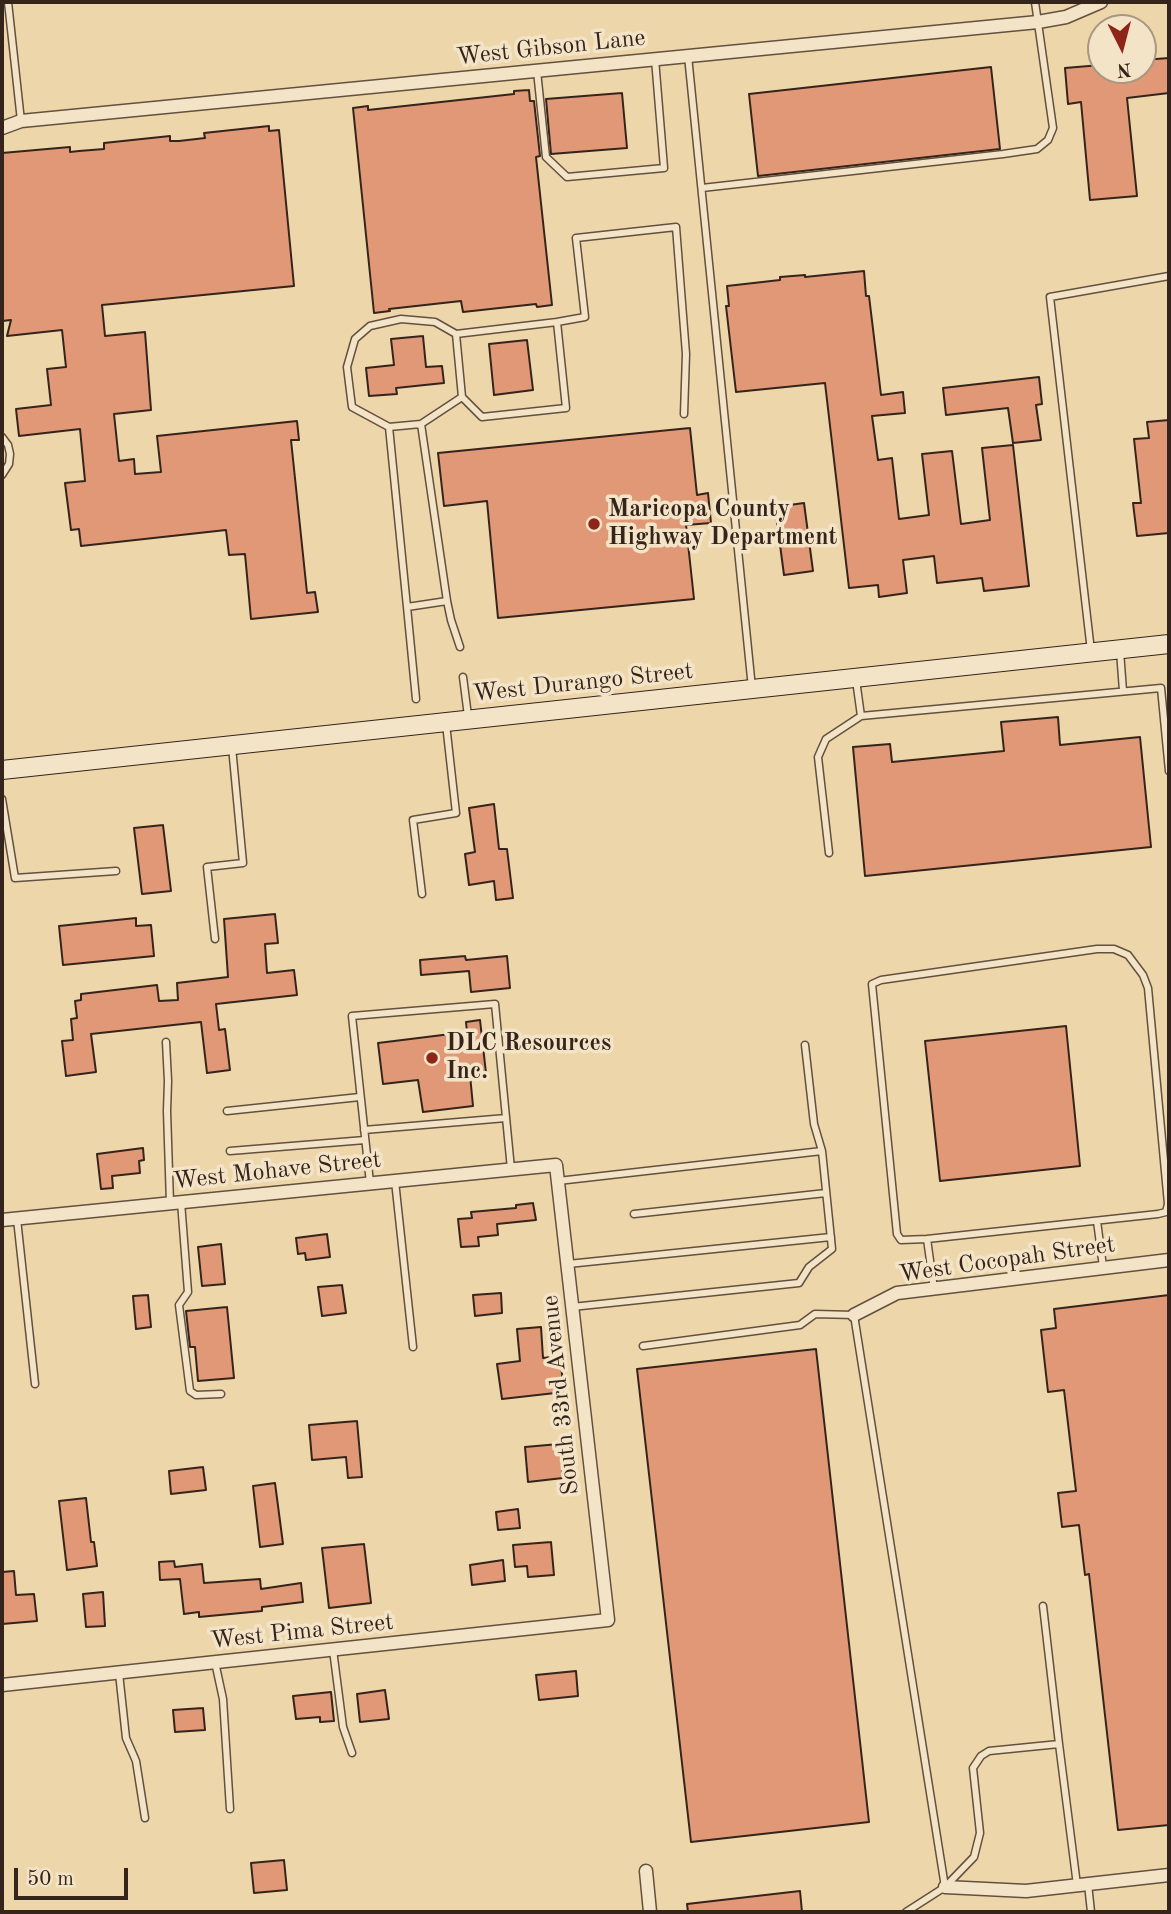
<!DOCTYPE html>
<style>
body{margin:0}
#map{position:relative;width:1171px;height:1914px;overflow:hidden;background:#edd6a9;font-family:"Old Standard TT",serif}
canvas{display:block}
.frame{position:absolute;inset:0;border:4px solid #35241c;pointer-events:none}
.north{position:absolute;left:1087px;top:14px;width:70px;height:70px;box-sizing:border-box;background:#f3e4c7;border:2px solid #a79783;border-radius:50%;rotate:174deg;font-size:19px;font-weight:700;line-height:28px;text-align:center;color:#35241c}
.north::after{content:'';display:block;margin:auto;width:24px;height:32px;background:#8f2418;clip-path:polygon(50% 0,100% 100%,50% 72%,0 100%)}
.scale{position:absolute;left:14px;top:1868px;width:114px;height:32px;box-sizing:border-box;border:4px solid #35241c;border-top:0;padding-left:9px;font-size:21px;line-height:24px;white-space:nowrap;color:#35241c;-webkit-text-stroke:5px #f3e4c7;paint-order:stroke}
</style>
<div id="map">
<canvas width="1171" height="1914"></canvas>
<div class="frame"></div>
<div class="north">N</div>
<div class="scale">50 m</div>
</div>
<script>
const g = document.querySelector('canvas').getContext('2d');
g.lineJoin = 'round';
function fill(path, color) {
  g.fillStyle = color;
  g.fill(path, 'evenodd');
}
function shape(rows) {
  const path = new Path2D();
  for (const r of rows) {
    path.moveTo(r[0], r[1]);
    for (let i = 2; i < r.length; i += 2) path.lineTo(r[i], r[i + 1]);
  }
  return path;
}
function stroke(path, color, width, dash) {
  g.strokeStyle = color;
  g.lineWidth = width;
  g.lineCap = dash ? 'butt' : 'round';
  g.setLineDash(dash || []);
  g.stroke(path);
}
function write(font, color, halo, rows, align = 'center') {
  g.font = font + ' "Old Standard TT",serif';
  g.lineWidth = 7;
  g.setLineDash([]);
  g.textBaseline = 'middle';
  g.strokeStyle = halo;
  g.fillStyle = color;
  for (const [text, x, y, turn = 0] of rows) {
    g.save();
    g.translate(x, y);
    g.rotate((+turn || 0) * Math.PI / 180);
    g.textAlign = isNaN(turn) ? turn : align;
    if (halo) g.strokeText(text, 0, 0);
    g.fillText(text, 0, 0);
    g.restore();
  }
}
const building = shape([
 [1169,58,1169,93,1127,98,1137,196,1090,200,1081,102,1068,104,1065,68,1101,65,1101,70,1143,70,1143,60,1169,58],
 [991,67,1000,149,758,176,749,94,991,67],
 [529,90,530,101,534,101,540,156,536,157,552,305,537,307,536,304,463,312,461,301,389,309,390,311,374,313,353,108,368,106,368,110,514,94,514,91,529,90],
 [622,93,627,148,551,154,546,99,622,93],
 [269,126,269,131,279,130,294,286,102,305,105,336,145,332,151,410,114,414,119,461,134,459,135,474,161,472,157,436,297,421,299,440,291,440,307,593,315,592,318,612,251,619,245,554,229,555,226,530,81,546,79,529,71,530,65,483,85,481,80,429,19,436,16,409,51,405,47,369,66,367,62,330,7,336,11,320,2,321,2,153,70,147,70,152,79,151,104,149,104,143,170,136,170,141,179,141,205,138,204,133,269,126],
 [864,271,866,296,869,296,881,395,903,392,905,413,872,416,878,460,892,458,899,519,929,515,922,454,952,451,961,524,990,520,982,448,1013,445,1029,586,984,591,982,578,937,583,934,556,903,560,907,593,879,597,878,585,849,588,825,383,736,392,726,306,729,306,727,286,780,280,780,277,805,275,805,277,864,271],
 [423,336,426,367,442,366,444,383,396,388,397,394,369,396,366,368,394,365,391,339,423,336],
 [527,340,533,390,494,395,489,344,527,340],
 [1039,377,1042,404,1036,405,1041,440,1013,443,1008,408,946,415,943,388,1039,377],
 [1169,420,1169,533,1137,536,1133,503,1141,503,1134,439,1149,438,1147,422,1169,420],
 [690,428,697,495,708,493,711,523,686,525,694,599,498,618,487,501,444,506,438,453,690,428],
 [804,503,813,571,784,575,775,507,804,503],
 [1058,717,1060,745,1140,737,1151,847,865,876,853,747,890,744,892,762,1004,751,1001,722,1058,717],
 [494,804,499,849,507,849,513,898,496,900,494,881,469,885,465,854,475,852,469,808,494,804],
 [163,825,171,891,142,894,134,828,163,825],
 [275,914,278,943,265,944,267,973,294,970,297,995,216,1004,219,1030,225,1029,230,1070,207,1073,201,1022,91,1034,96,1072,66,1076,62,1041,73,1040,71,1019,77,1018,75,1001,81,1000,81,994,157,985,159,1001,178,1000,177,983,228,977,224,919,275,914],
 [136,918,136,926,151,925,154,956,63,965,59,926,136,918],
 [465,956,466,960,507,956,510,988,471,992,469,971,421,975,420,960,465,956],
 [480,1020,486,1073,470,1075,473,1106,423,1112,418,1080,383,1084,378,1043,467,1032,466,1022,480,1020],
 [1066,1026,1080,1166,940,1181,925,1041,1066,1026],
 [143,1148,144,1160,139,1161,140,1173,112,1176,113,1188,101,1189,97,1154,143,1148],
 [533,1203,536,1220,497,1224,498,1235,478,1237,479,1246,461,1247,458,1219,472,1218,471,1212,516,1208,516,1205,533,1203],
 [327,1234,330,1257,306,1260,305,1253,298,1254,296,1238,327,1234],
 [221,1244,225,1284,202,1286,198,1247,221,1244],
 [342,1285,346,1313,322,1316,318,1287,342,1285],
 [501,1293,502,1313,475,1316,473,1295,501,1293],
 [148,1295,151,1327,136,1329,133,1296,148,1295],
 [1169,1295,1169,1825,1118,1830,1089,1574,1085,1575,1079,1525,1062,1527,1058,1493,1076,1491,1064,1390,1048,1392,1041,1330,1056,1328,1054,1309,1169,1295],
 [227,1307,234,1378,198,1381,195,1347,190,1347,186,1311,227,1307],
 [541,1327,543,1358,560,1356,564,1392,502,1399,497,1364,520,1361,517,1329,541,1327],
 [816,1349,869,1822,691,1842,637,1369,816,1349],
 [357,1421,362,1477,348,1478,346,1457,312,1460,309,1425,357,1421],
 [559,1444,563,1478,528,1482,525,1447,559,1444],
 [203,1467,206,1490,171,1494,169,1471,203,1467],
 [275,1483,283,1544,260,1547,253,1486,275,1483],
 [86,1498,91,1542,94,1542,97,1566,67,1570,59,1501,86,1498],
 [518,1509,520,1528,498,1530,496,1512,518,1509],
 [551,1542,554,1575,528,1577,527,1566,515,1567,513,1545,551,1542],
 [364,1544,371,1603,329,1608,322,1548,364,1544],
 [503,1560,505,1581,472,1585,470,1565,503,1560],
 [174,1561,175,1567,202,1564,204,1583,260,1579,261,1589,301,1583,303,1602,262,1607,262,1611,199,1617,199,1612,184,1614,180,1579,160,1580,159,1562,174,1561],
 [14,1571,16,1595,34,1594,37,1621,2,1624,2,1572,14,1571],
 [103,1592,105,1626,86,1627,83,1594,103,1592],
 [576,1671,578,1696,539,1700,536,1675,576,1671],
 [385,1690,389,1719,360,1722,357,1694,385,1690],
 [331,1692,334,1721,320,1722,320,1717,296,1719,293,1696,331,1692],
 [203,1708,205,1730,175,1732,173,1710,203,1708],
 [284,1860,287,1890,254,1893,251,1863,284,1860],
 [800,1891,802,1912,688,1912,687,1904,800,1891]
]);
fill(building, '#e19877');
stroke(building, '#35241c', 2);
const lane = shape([
 [8,2,21,121],
 [688,56,752,688],
 [537,71,546,157,567,177,664,168,655,59],
 [702,188,1003,154,1037,149,1048,140,1053,128,1035,2],
 [557,322,585,317,576,238,676,227,686,354,684,414],
 [389,427,421,424],
 [2,437,8,445,10,454,9,464,2,475],
 [447,601,407,607,389,427,352,407,347,367,355,339,370,326,401,319,435,322,456,334],
 [407,607,416,699],
 [460,647,451,620,447,601,421,424,462,397,456,334,557,322,566,408,482,417,462,397],
 [1091,651,1050,297,1169,276],
 [1120,651,1123,691],
 [463,677,468,716],
 [856,680,861,716],
 [2,799,15,878,116,871],
 [829,853,818,757,826,739,861,716,1161,688,1169,771],
 [422,894,413,820,456,813,446,724],
 [215,939,207,867,243,863,232,747],
 [1097,949,1114,949,1128,955,1143,975,1148,988,1168,1204,1166,1212,1158,1214,927,1239,901,1240,897,1234,872,984,881,980,1097,949],
 [166,1042,168,1081,167,1111,170,1203],
 [805,1045,814,1124,822,1151],
 [227,1111,360,1097],
 [364,1130,506,1118],
 [230,1151,365,1140],
 [395,1181,413,1347],
 [558,1181,822,1151,832,1249,809,1267,799,1283,572,1307],
 [370,1183,352,1016,495,1004,511,1169],
 [181,1202,188,1292,179,1305,190,1391,196,1395,221,1394],
 [634,1214,826,1193],
 [17,1219,35,1384],
 [1097,1221,1103,1267],
 [927,1239,934,1289],
 [568,1264,831,1237],
 [643,1346,800,1325,815,1314,854,1315,945,1887],
 [1043,1606,1059,1744],
 [333,1650,343,1727,352,1753],
 [215,1662,223,1699,230,1809],
 [119,1673,126,1738,136,1761,145,1818],
 [1088,1884,1091,1912],
 [906,1912,945,1887,974,1857,980,1833,973,1768,981,1756,989,1751,1059,1744,1077,1885]
]);
const street = shape([
 [2,128,21,121,1038,22,1066,17,1101,2],
 [2,1220,556,1165,608,1620,2,1685],
 [854,1315,897,1293,1169,1260],
 [646,1871,650,1912],
 [945,1887,1026,1891,1169,1875]
]);
const secondary = shape([
 [2,770,1169,644]
]);
stroke(lane, '#63503f', 9);
stroke(street, '#63503f', 15);
stroke(secondary, '#35241c', 20);
stroke(lane, '#f3e4c7', 6);
stroke(street, '#f3e4c7', 12);
stroke(secondary, '#f3e4c7', 18);
for (const [x, y, r, color] of [
 [594,524,7,"#8f2418"],
 [432,1058,7,"#8f2418"]
]) {
  const dot = new Path2D();
  dot.arc(x, y, r, 0, 2 * Math.PI);
  g.fillStyle = color;
  g.fill(dot);
  stroke(dot, '#f3e4c7', 2.5);
}
write('24px', '#35241c', '#f3e4c7', [
 ["West Gibson Lane",551,48,-6],
 ["West Durango Street",583,683,-6],
 ["West Mohave Street",277,1171,-6],
 ["West Cocopah Street",1007,1260,-8],
 ["South 33rd Avenue",561,1395,-96],
 ["West Pima Street",302,1632,-6]
]);
write('bold 24px', '#35241c', '#f3e4c7', [
 ["Maricopa County",608,510],
 ["Highway Department",608,538],
 ["DLC Resources",446,1044],
 ["Inc.",446,1072]
], 'left');
</script>
